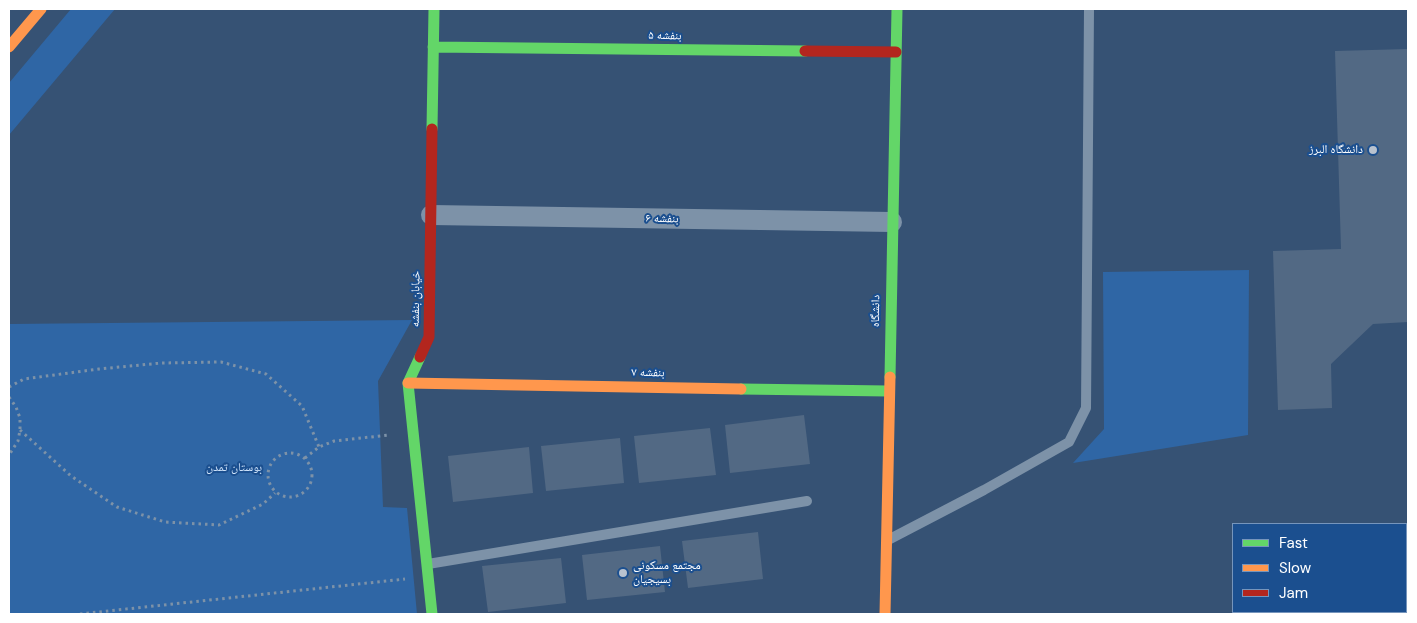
<!DOCTYPE html>
<meta charset="utf-8">
<style>
body{margin:0}
#map{position:relative;width:1417px;height:623px;overflow:hidden;background:#365274;font-family:"DM Sans",sans-serif}
canvas{display:block}
.frame{position:absolute;inset:0;border:10px solid #fff;pointer-events:none}
.legend{position:absolute;left:1232px;top:523px;width:175px;height:90px;box-sizing:border-box;background:#1b4f8f;border:1px solid #7695bc;margin:0;padding:6px 9px;list-style:none;font-size:15px;color:#fff}
.legend li{display:flex;align-items:center;gap:10px;height:25px}
.legend b{width:25px;border:1px solid #7695bc}
</style>
<div id="map">
<canvas width="1417" height="623"></canvas>
<div class="frame"></div>
<ul class="legend">
<li><b style="height:6px;background:#63d668"></b>Fast</li>
<li><b style="height:6px;background:#ff974d"></b>Slow</li>
<li><b style="height:6px;background:#b3261e"></b>Jam</li>
</ul>
</div>
<script>
const g = document.querySelector('canvas').getContext('2d');
g.lineJoin = 'round';
function fill(path, color) {
  g.fillStyle = color;
  g.fill(path, 'evenodd');
}
function shape(rows) {
  const path = new Path2D();
  for (const r of rows) {
    if (r.length === 3) {
      path.moveTo(r[0] + r[2], r[1]);
      path.arc(r[0], r[1], r[2], 0, 2 * Math.PI);
      continue;
    }
    path.moveTo(r[0], r[1]);
    for (let i = 2; i < r.length; i += 2) path.lineTo(r[i], r[i + 1]);
  }
  return path;
}
function stroke(path, color, width, dash) {
  g.strokeStyle = color;
  g.lineWidth = width;
  g.lineCap = dash ? 'butt' : 'round';
  g.setLineDash(dash || []);
  g.stroke(path);
}
function write(font, color, halo, rows, align = 'center') {
  g.font = font + ' "DM Sans","Noto Naskh Arabic",sans-serif';
  g.lineWidth = 4;
  g.setLineDash([]);
  g.textBaseline = 'middle';
  g.strokeStyle = halo;
  g.fillStyle = color;
  for (const [text, x, y, turn = 0] of rows) {
    g.save();
    g.translate(x, y);
    g.rotate((+turn || 0) * Math.PI / 180);
    g.textAlign = isNaN(turn) ? turn : align;
    if (halo) g.strokeText(text, 0, 0);
    g.fillText(text, 0, 0);
    g.restore();
  }
}
fill(shape([
 [71,9,115,9,9,135,9,83],
 [1249,270,1248,435,1073,463,1104,429,1103,272],
 [412,320,378,381,383,507,407,508,417,614,9,614,9,324]
]), '#2f66a5');
fill(shape([
 [1408,49,1408,322,1373,324,1331,364,1332,408,1278,410,1273,251,1341,249,1335,51],
 [804,415,810,464,730,473,725,425],
 [710,428,716,475,639,483,634,436],
 [620,438,624,483,546,491,541,446],
 [529,447,533,493,453,502,448,456],
 [758,532,763,579,688,588,682,541],
 [660,546,665,592,587,600,582,555],
 [561,558,566,603,488,612,482,566]
]), '#526984');
stroke(shape([
 [9,387,24,379,99,369,162,363,221,362,266,374,302,406,319,447],
 [9,397,16,407,20,418,20,430,18,441,9,455],
 [20,430,71,476,117,507,165,522,219,525,263,504,275,493],
 [290,475,22],
 [305,458,319,447,334,441,389,435],
 [80,614,405,579]
]), '#7d92a8', 3, [2.5, 4]);
stroke(shape([
 [888,540,984,490,1069,442,1086,408,1089,9],
 [428,564,807,501]
]), '#7d92a8', 10);
stroke(shape([
 [431,215,892,222]
]), '#7d92a8', 20);
stroke(shape([
 [433,47,805,51],
 [432,129,434,9],
 [420,357,408,383,432,614],
 [890,377,897,9],
 [741,389,888,391],
 [1406,594,1408,594],
 [1279,614,1295,612]
]), '#63d668', 11);
stroke(shape([
 [9,47,41,9],
 [408,383,741,389],
 [885,614,890,377]
]), '#ff974d', 11);
stroke(shape([
 [805,51,896,52],
 [420,357,429,337,432,129]
]), '#b3261e', 11);
for (const [x, y, r, color] of [
 [1373,150,5,"#b9c2ce"],
 [623,573,5,"#b9c2ce"]
]) {
  const dot = new Path2D();
  dot.arc(x, y, r, 0, 2 * Math.PI);
  g.fillStyle = color;
  g.fill(dot);
  stroke(dot, '#1b4f8f', 2);
}
write('12px', '#fff', '#1b4f8f', [
 ["بنفشه ۵",665,36,1],
 ["بنفشه ۶",662,219,1],
 ["خیابان بنفشه",416,299,-89],
 ["دانشگاه",876,311,-89],
 ["بنفشه ۷",648,373,1]
]);
write('12px', '#fff', '#1b4f8f', [
 ["دانشگاه البرز",1363,150],
 ["مجتمع مسکونی",633,566,"left"],
 ["بسیجیان",633,580,"left"]
], 'right');
write('12px', '#cfe3fa', '#1b4f8f', [
 ["بوستان تمدن",234,468]
]);
</script>
